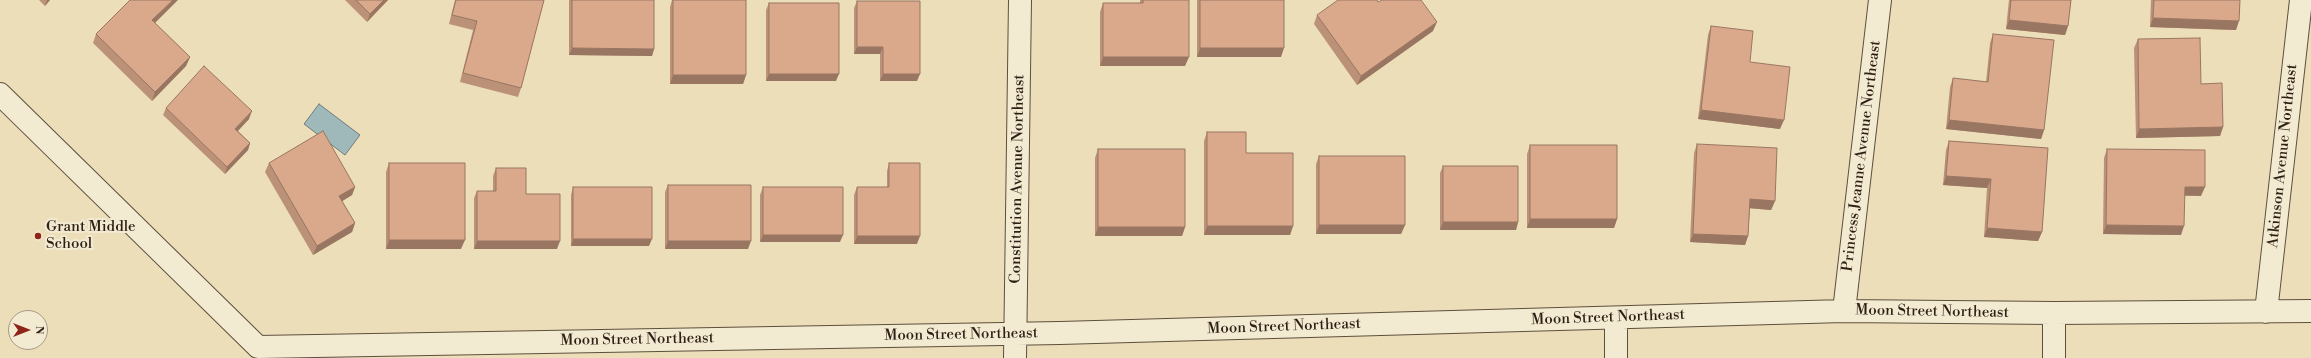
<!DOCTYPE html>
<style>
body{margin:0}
#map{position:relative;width:2311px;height:358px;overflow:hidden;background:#ecdeb9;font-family:"Libre Bodoni",serif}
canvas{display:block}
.north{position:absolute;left:8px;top:310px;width:40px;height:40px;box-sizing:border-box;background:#f3ead2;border:1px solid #a49986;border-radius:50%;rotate:90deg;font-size:11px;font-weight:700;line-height:16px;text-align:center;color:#2d1f14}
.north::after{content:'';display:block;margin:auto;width:14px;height:18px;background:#8f2418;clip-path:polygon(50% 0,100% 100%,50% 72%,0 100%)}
</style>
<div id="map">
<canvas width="2311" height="358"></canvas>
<div class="north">N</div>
</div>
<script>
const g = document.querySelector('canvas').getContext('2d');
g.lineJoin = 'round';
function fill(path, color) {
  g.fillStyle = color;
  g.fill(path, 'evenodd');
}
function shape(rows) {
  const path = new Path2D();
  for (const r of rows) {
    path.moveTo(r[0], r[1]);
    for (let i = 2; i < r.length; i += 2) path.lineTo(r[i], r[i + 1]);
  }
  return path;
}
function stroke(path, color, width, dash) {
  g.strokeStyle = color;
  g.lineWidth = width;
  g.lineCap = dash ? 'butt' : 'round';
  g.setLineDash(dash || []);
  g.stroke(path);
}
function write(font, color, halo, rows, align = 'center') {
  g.font = font + ' "Libre Bodoni",serif';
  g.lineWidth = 4;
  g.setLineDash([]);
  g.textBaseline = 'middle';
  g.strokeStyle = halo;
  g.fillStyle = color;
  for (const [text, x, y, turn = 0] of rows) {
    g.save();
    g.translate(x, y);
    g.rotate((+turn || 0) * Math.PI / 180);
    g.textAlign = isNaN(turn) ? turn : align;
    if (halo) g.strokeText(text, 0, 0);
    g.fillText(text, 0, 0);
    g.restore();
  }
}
const water = shape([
 [319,104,360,135,345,155,304,124,319,104]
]);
fill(water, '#9fb9bb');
stroke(water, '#717b78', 1);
const minor = shape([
 [0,94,258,347],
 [1844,311,1880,0],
 [2266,312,2301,0],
 [1616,318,1616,358],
 [258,347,1060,333,1844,311,2054,313,2311,311],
 [1015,358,1020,0],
 [2054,358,2054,313]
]);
stroke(minor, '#5d4f3d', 24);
stroke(minor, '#f3ead2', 22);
fill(shape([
 [39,0,50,0,45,6],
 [345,0,388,0,367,22],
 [455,0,544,0,521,88,518,97,460,82,473,30,449,24],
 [569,0,654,0,654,49,652,56,569,55],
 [672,0,746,0,746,75,743,84,670,84,670,7],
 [1140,0,1189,0,1185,66,1100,66,1100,12,1103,3,1140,3],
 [1197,0,1284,0,1281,57,1197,57],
 [2009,0,2071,0,2068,26,2065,35,2006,29],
 [2151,0,2240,0,2236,30,2150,27],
 [857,1,917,81,880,81,880,54,854,54,854,8],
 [1378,2,1433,31,1357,85,1314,24,1317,15],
 [769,3,836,81,766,81,766,10],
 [155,23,190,57,186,66,152,101,93,43,96,34],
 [1711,26,1750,62,1780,129,1698,119,1708,35],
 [1993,34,2044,130,2041,139,1946,129,1950,87,1953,78,1986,82,1990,43],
 [2138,39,2201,84,2223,127,2220,136,2136,138,2134,48],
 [166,108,249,119,238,131,250,143,248,150,225,174,163,115],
 [1207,132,1246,153,1293,226,1290,235,1204,235,1204,141],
 [1949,141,2048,148,2042,232,2038,241,1984,237,1987,188,1943,185,1946,150],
 [1697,144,1775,201,1771,210,1750,208,1748,236,1745,245,1690,242,1694,153],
 [1530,145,1617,219,1614,228,1527,228,1527,154],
 [1098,149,1185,227,1182,236,1095,236,1095,158],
 [2107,149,2201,196,2184,196,2181,235,2103,234,2104,158],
 [1319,156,1405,225,1401,234,1316,234,1316,164],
 [269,163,355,187,352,195,342,201,355,223,352,232,313,255,265,172],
 [389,163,461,249,386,249,386,172],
 [889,163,917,244,854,244,854,195,857,187,887,187,887,171],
 [1443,166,1518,222,1516,230,1440,230,1440,173],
 [496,168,526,194,557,249,474,249,474,198,477,191,493,191,493,176],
 [668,185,748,249,665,249,665,192],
 [573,187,649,246,571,246,571,195],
 [763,187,840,242,760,242,760,195]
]), '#bb9178');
fill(shape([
 [47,0,50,0,45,6],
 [173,0,178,0,149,29,152,20],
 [384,0,388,0,367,22,370,14],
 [2153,18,2239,21,2236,30,2150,27],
 [2009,20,2068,26,2065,35,2006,29],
 [1437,22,1433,31,1357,85,1361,76],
 [857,47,883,47,880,54,854,54],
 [572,48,654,49,652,56,569,55],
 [1200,48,1284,48,1281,57,1197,57],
 [190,57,186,66,152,101,155,92],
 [1103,57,1189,57,1185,66,1100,66],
 [769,74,839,74,836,81,766,81],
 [883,74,920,74,917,81,880,81],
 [673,75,746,75,743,84,670,84],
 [1701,110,1784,120,1780,129,1698,119],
 [252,111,249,119,233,136,235,129],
 [1949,120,2044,130,2041,139,1946,129],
 [2223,127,2220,136,2136,138,2139,129],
 [250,143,248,150,225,174,227,167],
 [1946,176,1991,179,1987,188,1943,185],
 [355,187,352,195,336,205,339,196],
 [2185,187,2205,187,2201,196,2181,195],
 [1750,199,1775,201,1771,210,1747,208],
 [1530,219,1617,219,1614,228,1527,228],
 [1443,222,1518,222,1516,230,1440,230],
 [355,223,352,232,313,255,317,246],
 [1319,225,1405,225,1401,234,1316,234],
 [2106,225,2184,226,2181,235,2103,234],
 [1207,226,1293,226,1290,235,1204,235],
 [1098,227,1185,227,1182,236,1095,236],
 [1987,228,2042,232,2038,241,1984,237],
 [1693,234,1748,236,1745,245,1690,242],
 [763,235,843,235,840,242,760,242],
 [857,236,920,236,917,244,854,244],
 [573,239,652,239,649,246,571,246],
 [389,240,465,240,461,249,386,249],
 [477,241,560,241,557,249,474,249],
 [668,241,751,241,748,249,665,249]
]), '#997662');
const building = shape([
 [130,0,173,0,152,20,190,57,155,92,96,34,130,0],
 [356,0,384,0,370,14,356,0],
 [456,0,544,0,521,88,463,73,477,21,452,15,456,0],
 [572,0,654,0,654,49,572,48,572,0],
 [673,0,746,0,746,75,673,75,673,0],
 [1143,0,1189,0,1189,57,1103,57,1103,3,1143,3,1143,0],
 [1200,0,1284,0,1284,48,1200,48,1200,0],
 [1338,0,1377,0,1378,2,1382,0,1421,0,1437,22,1361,76,1317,15,1338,0],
 [2011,0,2071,0,2068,26,2009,20,2011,0],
 [2154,0,2240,0,2239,21,2153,18,2154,0],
 [857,1,920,1,920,74,883,74,883,47,857,47,857,1],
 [769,3,839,3,839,74,769,74,769,3],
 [1711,26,1753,31,1750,62,1790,67,1784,120,1701,110,1711,26],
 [1993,34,2054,40,2044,130,1949,120,1953,78,1988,82,1993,34],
 [2200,38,2201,84,2222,83,2223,127,2139,129,2138,39,2200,38],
 [204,66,252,111,235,129,250,143,227,167,166,108,204,66],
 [323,131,355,187,339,196,355,223,317,246,269,163,323,131],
 [1207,132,1246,132,1246,153,1293,153,1293,226,1207,226,1207,132],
 [1949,141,2048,148,2042,232,1987,228,1991,179,1946,176,1949,141],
 [1697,144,1777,148,1775,201,1750,199,1748,236,1693,234,1697,144],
 [1530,145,1617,145,1617,219,1530,219,1530,145],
 [1098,149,1185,149,1185,227,1098,227,1098,149],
 [2107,149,2205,150,2205,187,2185,187,2184,226,2106,225,2107,149],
 [1319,156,1405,156,1405,225,1319,225,1319,156],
 [389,163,465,163,465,240,389,240,389,163],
 [889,163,920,163,920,236,857,236,857,187,889,187,889,163],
 [1443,166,1518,166,1518,222,1443,222,1443,166],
 [496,168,526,168,526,194,560,194,560,241,477,241,477,191,496,191,496,168],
 [668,185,751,185,751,241,668,241,668,185],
 [573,187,652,187,652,239,573,239,573,187],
 [763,187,843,187,843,235,763,235,763,187]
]);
fill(building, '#daa98c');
stroke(building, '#997662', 1);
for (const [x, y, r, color] of [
 [38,236,4,"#8f2418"]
]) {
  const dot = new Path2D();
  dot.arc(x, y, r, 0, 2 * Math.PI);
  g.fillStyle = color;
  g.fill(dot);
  stroke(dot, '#f3ead2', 1.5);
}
write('15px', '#2d1f14', '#f3ead2', [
 ["Princess Jeanne Avenue Northeast",1862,156,-83],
 ["Atkinson Avenue Northeast",2283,156,-84],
 ["Constitution Avenue Northeast",1018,179,-89],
 ["Moon Street Northeast",1932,312,1],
 ["Moon Street Northeast",1608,318,-2],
 ["Moon Street Northeast",1284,327,-2],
 ["Moon Street Northeast",961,335,-1],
 ["Moon Street Northeast",637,340,-1]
]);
write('15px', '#2d1f14', '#f3ead2', [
 ["Grant Middle",46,227],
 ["School",46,244]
], 'left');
</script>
